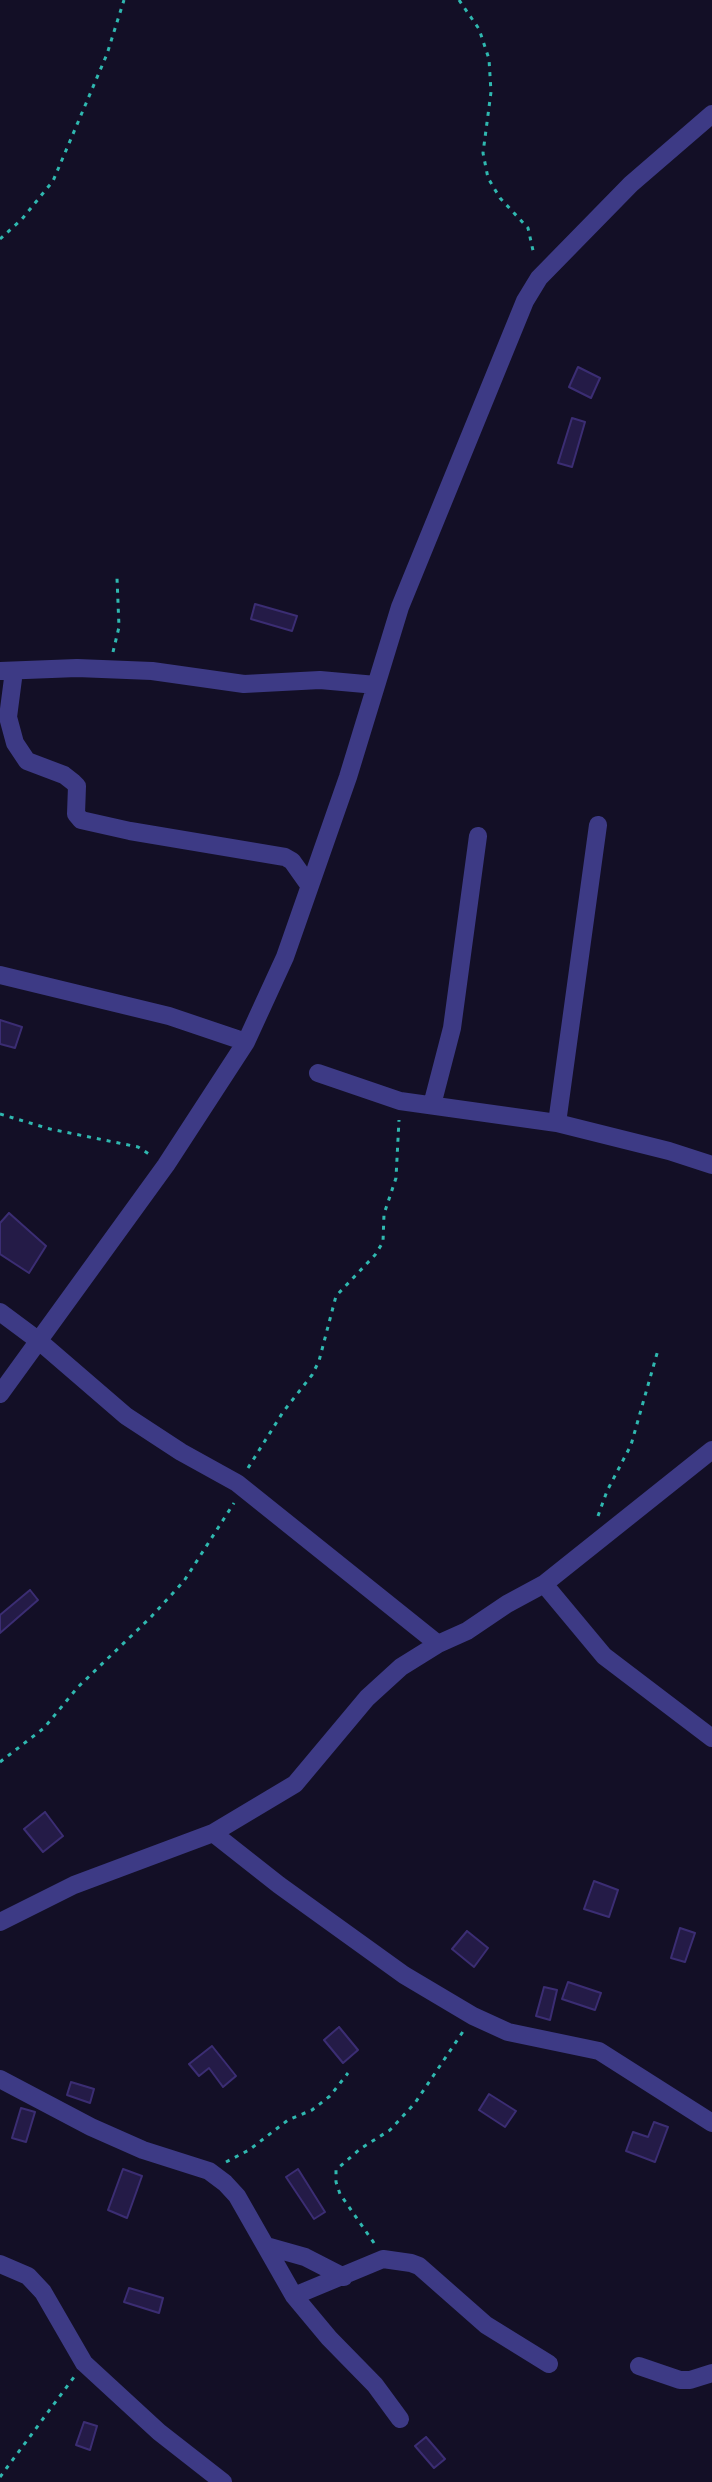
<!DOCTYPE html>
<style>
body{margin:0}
canvas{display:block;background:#130f26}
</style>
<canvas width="712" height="2482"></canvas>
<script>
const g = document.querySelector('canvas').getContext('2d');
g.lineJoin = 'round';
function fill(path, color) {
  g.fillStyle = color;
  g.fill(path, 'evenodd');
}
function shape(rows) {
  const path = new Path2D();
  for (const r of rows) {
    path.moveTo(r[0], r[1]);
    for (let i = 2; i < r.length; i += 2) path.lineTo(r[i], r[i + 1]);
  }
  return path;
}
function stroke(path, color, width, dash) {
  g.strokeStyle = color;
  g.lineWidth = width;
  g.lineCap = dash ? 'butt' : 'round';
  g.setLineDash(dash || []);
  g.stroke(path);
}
const building = shape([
 [578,367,600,378,591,398,569,387,578,367],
 [572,418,585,422,572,467,558,463,572,418],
 [255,604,297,616,292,631,251,619,255,604],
 [0,1020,22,1027,15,1048,0,1044,0,1020],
 [9,1213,46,1246,29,1273,0,1254,0,1223,9,1213],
 [30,1590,38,1600,0,1633,0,1615,30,1590],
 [45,1812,63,1836,43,1852,24,1829,45,1812],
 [594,1881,618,1890,609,1917,584,1909,594,1881],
 [680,1928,695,1933,685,1962,671,1958,680,1928],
 [467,1931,488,1948,474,1967,452,1949,467,1931],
 [568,1982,601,1993,595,2010,562,1999,568,1982],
 [544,1987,557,1990,550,2020,536,2016,544,1987],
 [339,2027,358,2050,343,2063,324,2040,339,2027],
 [212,2046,236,2076,223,2087,209,2068,199,2076,189,2064,212,2046],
 [71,2082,94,2089,90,2103,67,2095,71,2082],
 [489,2094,516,2111,505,2127,479,2110,489,2094],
 [21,2108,35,2112,26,2142,12,2138,21,2108],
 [654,2122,668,2127,655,2162,626,2151,633,2132,648,2137,654,2122],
 [123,2169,142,2176,127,2218,108,2210,123,2169],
 [298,2169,325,2212,314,2219,286,2177,298,2169],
 [129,2288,163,2298,159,2313,124,2302,129,2288],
 [84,2422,97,2426,90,2450,76,2445,84,2422],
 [426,2437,445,2459,434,2468,415,2446,426,2437]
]);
fill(building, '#241b47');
stroke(building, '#3b2d73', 2);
stroke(shape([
 [459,0,479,29,489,59,491,92,483,153,488,178,500,198,528,228,534,255],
 [0,239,22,219,53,181,107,54,124,0],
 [113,652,119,627,117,578],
 [0,1114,50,1129,138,1147,152,1156],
 [248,1468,283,1412,312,1375,319,1361,336,1296,375,1255,383,1242,384,1214,396,1178,399,1120],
 [598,1516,607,1491,631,1445,658,1350],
 [0,1762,44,1728,78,1687,151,1617,184,1581,234,1503],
 [226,2162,249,2150,288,2120,312,2110,330,2096,348,2073],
 [374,2243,340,2194,336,2182,336,2170,360,2149,390,2130,415,2103,464,2030],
 [0,2477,74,2377]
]), '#2fb8b0', 3, [4, 6]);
stroke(shape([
 [0,671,77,668,152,671,244,684,320,680,376,685],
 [14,671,8,717,15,743,27,761,64,775,73,782,77,786,76,814,81,820,130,831,285,857,292,861,309,885],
 [0,975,169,1016,246,1042],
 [318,1073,400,1101,557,1123,669,1151,712,1165],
 [432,1105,452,1028,478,836],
 [557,1123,598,825],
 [0,1312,39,1341,126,1416,181,1452,237,1483,438,1644],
 [0,1394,166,1165,246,1042,285,957,348,777,400,607,525,301,539,278,631,184,712,114],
 [544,1584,604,1656,712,1738],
 [213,1833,279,1885,404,1975,473,2016,508,2032,599,2051,712,2123],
 [0,1922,74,1885,213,1833,295,1784,367,1698,401,1667,438,1644,467,1631,507,1604,544,1584,712,1450],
 [0,2079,91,2127,143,2150,209,2171,225,2183,237,2196,294,2296,329,2338,375,2385,400,2419],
 [266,2246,305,2257,344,2277],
 [0,2264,28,2276,43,2292,84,2363,159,2432,223,2482],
 [294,2296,383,2259,411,2263,419,2266,486,2325,549,2364],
 [639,2366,680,2380,690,2380,712,2373]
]), '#3d3a85', 18);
</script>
